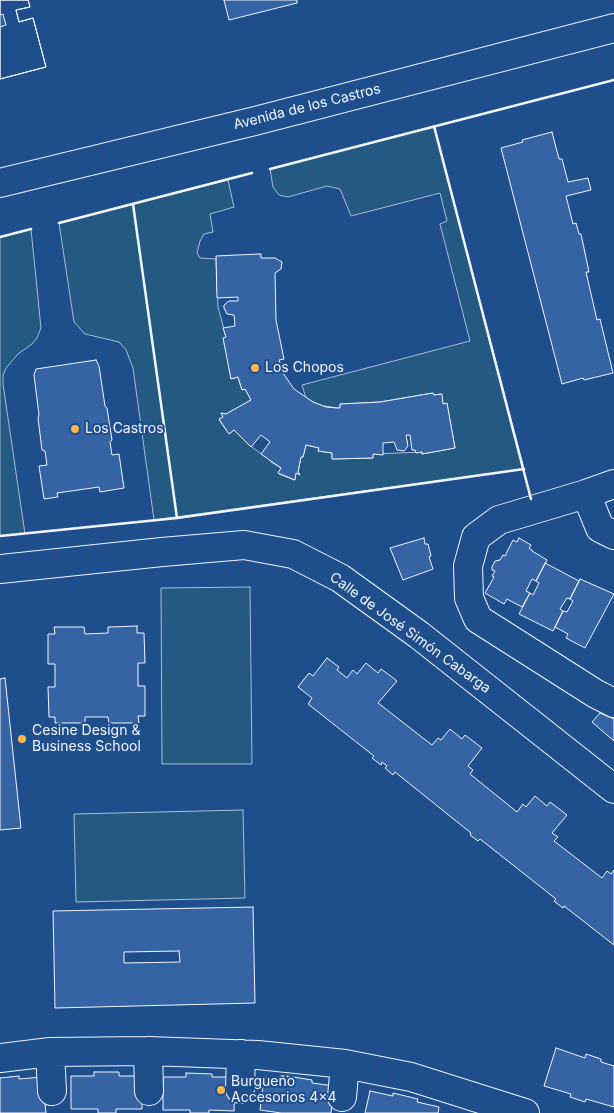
<!DOCTYPE html>
<meta charset="utf-8">
<style>
body{margin:0}
canvas{display:block;background:#1f4e8c}
</style>
<canvas width="614" height="1113"></canvas>
<script>
const g = document.querySelector('canvas').getContext('2d');
g.lineJoin = 'round';
function fill(path, color) {
  g.fillStyle = color;
  g.fill(path, 'evenodd');
}
function shape(rows) {
  const path = new Path2D();
  for (const r of rows) {
    path.moveTo(r[0], r[1]);
    for (let i = 2; i < r.length; i += 2) path.lineTo(r[i], r[i + 1]);
  }
  return path;
}
function stroke(path, color, width, dash) {
  g.strokeStyle = color;
  g.lineWidth = width;
  g.lineCap = dash ? 'butt' : 'round';
  g.setLineDash(dash || []);
  g.stroke(path);
}
function write(font, color, halo, rows, align = 'center') {
  g.font = font + ' Inter,sans-serif';
  g.lineWidth = 4;
  g.setLineDash([]);
  g.textBaseline = 'middle';
  g.strokeStyle = halo;
  g.fillStyle = color;
  for (const [text, x, y, turn = 0] of rows) {
    g.save();
    g.translate(x, y);
    g.rotate((+turn || 0) * Math.PI / 180);
    g.textAlign = isNaN(turn) ? turn : align;
    if (halo) g.strokeText(text, 0, 0);
    g.fillText(text, 0, 0);
    g.restore();
  }
}
const green = shape([
 [434,126,524,469,154,520,133,368,126,350,119,342,85,334,74,322,59,223,228,180,234,207,210,214,213,232,204,234,200,241,197,253,200,258,216,259,218,307,226,337,231,379,238,377,242,390,245,389,251,400,226,414,221,413,223,417,219,420,229,434,234,430,249,445,271,461,271,462,281,468,279,474,294,480,296,473,300,474,298,472,301,457,303,457,306,445,319,448,318,451,332,453,332,459,373,458,373,454,422,452,422,454,455,448,447,404,443,404,441,394,434,395,433,393,380,402,340,404,340,408,337,408,319,405,306,398,302,385,470,341,440,224,447,221,440,193,351,216,340,189,327,186,288,197,279,195,273,187,270,169,434,126],
 [31,229,41,328,37,338,32,344,18,354,6,368,3,375,3,384,25,534,0,536,0,237,31,229],
 [250,587,252,764,162,764,161,588,250,587],
 [243,810,245,898,76,902,74,814,243,810]
]);
fill(green, '#245a82');
stroke(green, '#a8bbd7', 1);
const building = shape([
 [0,0,28,0,30,7,16,10,19,22,33,18,46,67,0,79,0,27,6,25,3,14,0,15,0,0],
 [0,0,28,0,30,7,16,10,19,22,33,18,46,67,0,79,0,0],
 [224,0,297,0,297,3,229,20,224,0],
 [552,132,559,159,562,159,568,182,588,178,591,190,566,196,573,224,576,223,579,234,581,234,589,272,586,272,597,320,600,319,613,373,584,380,583,378,562,384,501,148,523,142,522,140,552,132],
 [259,254,261,254,261,258,275,258,282,262,281,269,275,273,276,320,284,359,279,360,283,373,294,389,313,402,326,407,337,408,340,408,340,404,380,402,433,393,434,395,442,394,443,404,447,403,455,448,422,454,422,452,416,453,415,450,412,450,410,435,406,435,408,446,404,451,397,450,394,442,383,443,383,455,373,454,373,458,332,459,332,453,318,451,319,448,306,445,303,457,301,457,298,472,300,475,296,473,295,480,278,473,281,468,261,454,270,442,261,435,251,447,234,430,229,434,219,419,223,417,221,413,226,414,251,400,245,389,242,390,238,377,231,379,223,338,226,337,223,328,235,326,234,315,227,314,224,308,224,305,229,301,238,301,238,297,217,298,216,256,259,254],
 [96,360,99,366,105,406,107,408,112,440,110,442,112,455,119,454,124,488,100,492,99,487,57,493,58,497,44,499,39,466,47,465,45,451,42,450,38,418,39,415,34,375,36,369,96,360],
 [424,538,425,544,428,544,431,556,429,557,433,569,403,580,390,548,424,538],
 [519,538,531,545,529,548,532,550,532,551,547,560,536,581,532,579,526,591,530,593,522,607,507,599,504,604,485,593,494,577,492,576,495,571,492,570,492,567,495,561,500,560,503,555,505,556,513,540,517,542,519,538],
 [545,563,579,581,570,599,567,598,560,609,563,611,553,631,519,614,530,593,533,595,539,583,536,581,545,563],
 [580,579,614,594,585,648,566,638,568,634,555,627,563,611,567,612,573,601,570,599,580,579],
 [137,626,137,633,144,633,145,663,138,663,138,686,145,686,145,716,138,716,139,723,109,723,108,717,85,717,85,723,55,723,55,717,49,717,48,687,55,687,55,664,48,664,48,634,55,634,54,627,84,627,85,634,108,633,108,627,137,626],
 [327,658,339,667,337,670,347,678,353,670,357,674,366,663,378,673,381,669,392,677,397,681,378,703,432,745,438,738,441,740,450,729,462,739,465,735,482,748,468,766,473,770,470,774,517,812,523,804,526,807,535,796,547,806,550,802,567,815,552,833,558,837,554,841,602,878,607,871,611,874,614,870,614,945,564,906,563,908,554,901,556,899,480,839,478,841,470,835,471,833,395,772,393,775,385,768,387,766,382,762,381,765,372,758,374,756,308,704,312,698,298,687,309,673,313,676,327,658],
 [5,678,21,828,0,830,0,679,5,678],
 [600,713,614,719,614,741,592,722,600,713],
 [253,907,255,1003,55,1008,53,911,253,907],
 [179,951,180,962,124,963,124,952,179,951],
 [556,1048,585,1058,586,1054,601,1059,601,1062,614,1066,614,1107,586,1099,585,1102,570,1097,571,1094,544,1086,556,1048],
 [94,1072,119,1072,119,1076,142,1076,142,1109,116,1109,116,1113,98,1113,98,1109,71,1109,71,1076,94,1076,94,1072],
 [186,1073,212,1074,212,1077,235,1077,234,1111,209,1110,209,1113,190,1113,190,1110,163,1110,163,1077,186,1077,186,1073],
 [19,1076,19,1079,42,1077,46,1113,0,1113,0,1078,19,1076],
 [287,1076,312,1080,312,1083,334,1086,331,1113,281,1113,260,1110,264,1077,287,1080,287,1076],
 [370,1091,393,1096,393,1093,418,1099,417,1102,439,1107,438,1113,365,1113,370,1091]
]);
fill(building, '#3563a3');
stroke(building, '#f2f6ff', 1);
const minor = shape([
 [614,484,586,494,499,520,476,537,468,566,469,598,478,619,596,694,614,703],
 [586,494,600,528,614,535],
 [0,569,162,552,244,545,293,554,340,578,419,635,614,789],
 [148,1051,149,1091],
 [50,1052,52,1091],
 [0,1058,50,1052,148,1051,258,1055,345,1064,411,1077,525,1113],
 [240,1089,241,1054],
 [342,1097,345,1064]
]);
const major = shape([
 [0,183,255,121,614,28]
]);
stroke(minor, '#f2f6ff', 30);
stroke(major, '#f2f6ff', 30);
stroke(minor, '#1f4e8c', 28);
stroke(major, '#1f4e8c', 28);
stroke(shape([
 [434,126,531,499],
 [270,169,614,80],
 [133,204,177,518],
 [59,223,252,173],
 [0,237,31,229],
 [0,536,177,518,524,469]
]), '#f2f6ff', 2.5);
for (const [x, y, r, color] of [
 [255,368,5,"#ffb74d"],
 [75,429,5,"#ffb74d"],
 [22,739,5,"#ffb74d"],
 [221,1090,5,"#ffb74d"]
]) {
  const dot = new Path2D();
  dot.arc(x, y, r, 0, 2 * Math.PI);
  g.fillStyle = color;
  g.fill(dot);
  stroke(dot, '#1f4e8c', 2);
}
write('14px', '#f2f6ff', '#1f4e8c', [
 ["Avenida de los Castros",307,107,-14],
 ["Calle de José Simón Cabarga",410,633,36]
]);
write('14px', '#f2f6ff', '#1f4e8c', [
 ["Los Chopos",265,368],
 ["Los Castros",85,429],
 ["Cesine Design &",32,731],
 ["Business School",32,747],
 ["Burgueño",231,1082],
 ["Accesorios 4x4",231,1098]
], 'left');
</script>
